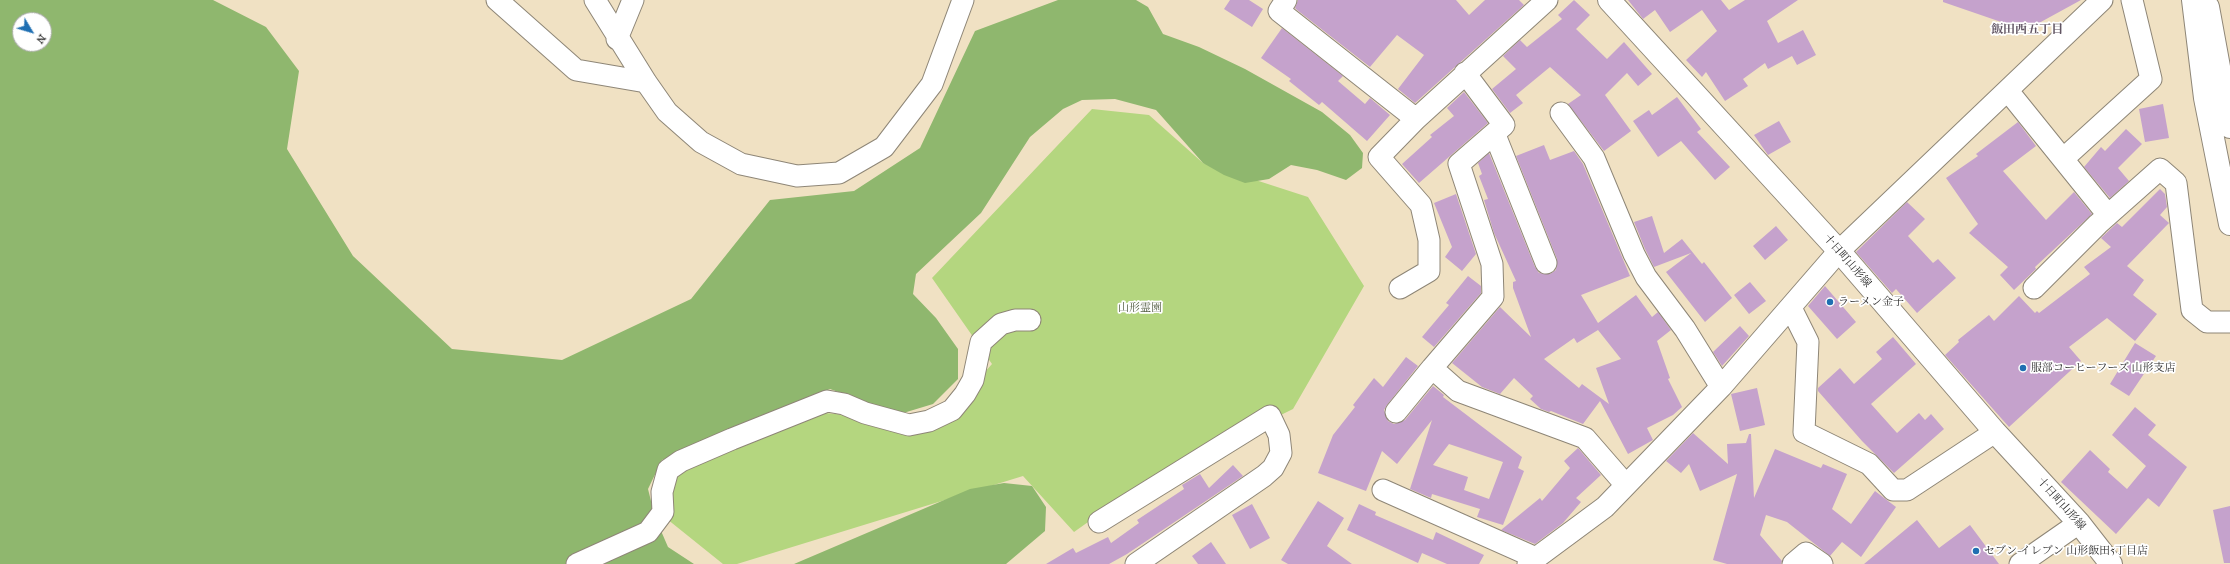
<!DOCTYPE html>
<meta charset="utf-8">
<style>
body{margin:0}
#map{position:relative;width:2230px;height:564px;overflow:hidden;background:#f0e1c3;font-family:"IM FELL French Canon",serif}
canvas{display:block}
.north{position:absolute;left:12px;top:12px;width:40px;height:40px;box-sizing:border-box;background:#fff;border:1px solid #aaa;border-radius:50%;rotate:128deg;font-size:11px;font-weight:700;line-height:16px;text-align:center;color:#2b2b2b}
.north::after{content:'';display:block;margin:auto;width:14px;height:18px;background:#1f6fb2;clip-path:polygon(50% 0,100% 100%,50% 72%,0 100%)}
</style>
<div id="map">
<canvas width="2230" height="564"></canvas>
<div class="north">N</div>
</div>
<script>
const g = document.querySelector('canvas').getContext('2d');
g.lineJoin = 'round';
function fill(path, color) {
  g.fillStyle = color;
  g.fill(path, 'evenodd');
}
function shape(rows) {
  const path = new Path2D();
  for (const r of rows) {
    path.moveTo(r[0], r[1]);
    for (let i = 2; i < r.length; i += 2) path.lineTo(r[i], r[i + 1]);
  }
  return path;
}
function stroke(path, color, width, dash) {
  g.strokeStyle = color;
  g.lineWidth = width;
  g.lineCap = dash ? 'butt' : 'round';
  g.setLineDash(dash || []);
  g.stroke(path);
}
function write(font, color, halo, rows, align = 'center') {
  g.font = font + ' "IM FELL French Canon","Noto Serif JP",serif';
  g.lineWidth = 3.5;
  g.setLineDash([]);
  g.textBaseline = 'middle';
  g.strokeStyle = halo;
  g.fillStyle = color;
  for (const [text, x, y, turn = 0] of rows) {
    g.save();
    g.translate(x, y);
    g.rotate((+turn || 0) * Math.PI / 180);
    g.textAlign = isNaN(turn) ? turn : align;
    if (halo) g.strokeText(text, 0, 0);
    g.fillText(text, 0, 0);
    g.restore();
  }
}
fill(shape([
 [1092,109,1149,115,1203,163,1308,197,1364,286,1293,409,1143,483,1074,532,1023,476,737,564,723,564,667,519,668,470,825,413,939,424,992,364,932,278]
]), '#b4d67f');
fill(shape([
 [0,0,213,0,266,27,299,71,287,149,353,256,452,349,562,360,691,299,770,200,854,191,920,148,975,31,1058,0,1136,0,1148,7,1163,34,1199,47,1245,69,1322,112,1350,135,1363,153,1362,168,1346,180,1317,170,1291,165,1269,179,1245,183,1224,175,1203,163,1156,110,1115,99,1082,100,1063,109,1030,137,981,213,916,274,913,294,936,318,958,349,958,379,933,404,900,414,830,389,662,460,648,489,655,517,668,547,694,564,0,564],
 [20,20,44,20,44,44,20,44],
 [1004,483,1032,486,1046,507,1045,531,1006,564,794,564,970,489]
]), '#8fb76e');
fill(shape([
 [1230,0,1249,0,1263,9,1252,27,1224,9],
 [1298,0,1456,0,1469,15,1485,0,1519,0,1524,5,1415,103,1398,89,1424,55,1397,35,1370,67,1297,10,1295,8],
 [1574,0,1590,15,1576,29,1607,59,1624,42,1652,74,1638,86,1627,73,1605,95,1631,131,1604,151,1568,104,1581,95,1550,67,1516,95,1523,103,1510,113,1492,89,1516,69,1503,56,1520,40,1527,47,1562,19,1558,15],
 [1628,0,1721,0,1729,10,1745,0,1798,0,1767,21,1778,43,1803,30,1816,55,1797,65,1792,56,1768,69,1765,63,1743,79,1748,86,1725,101,1706,72,1702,77,1686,60,1717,31,1702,10,1670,32,1655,10,1643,19],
 [1943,0,2081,0,2039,23,2007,24,1943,2],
 [1282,28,1343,76,1338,81,1365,104,1370,98,1390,115,1367,141,1322,102,1319,105,1289,81,1291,79,1261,58],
 [1464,92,1488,123,1419,183,1402,164,1432,137,1430,135,1454,116,1447,108],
 [1677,97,1701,129,1697,132,1730,167,1715,180,1681,141,1658,157,1633,121,1649,110,1652,115],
 [2163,104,2169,138,2145,142,2139,109],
 [1779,121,1791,142,1768,155,1754,135],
 [2018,122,2036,146,2003,171,2046,220,2074,192,2092,214,2035,267,2036,269,2014,290,2000,275,2008,267,1969,233,1978,224,1946,178,1978,156,1976,154],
 [2126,129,2142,144,2118,168,2129,181,2110,198,2084,167,2101,147,2105,151],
 [1544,145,1550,160,1574,151,1583,164,1630,276,1581,295,1598,323,1636,295,1652,317,1658,312,1671,330,1657,341,1670,378,1668,379,1682,407,1673,415,1647,428,1653,440,1628,454,1600,401,1583,424,1551,411,1549,412,1541,409,1530,399,1533,396,1514,378,1500,394,1482,387,1452,363,1500,307,1531,337,1513,288,1513,282,1516,281,1494,233,1484,200,1488,199,1479,176,1482,174,1478,163,1489,153,1535,267,1539,273,1550,274,1556,270,1557,259,1516,156],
 [1598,330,1621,359,1596,368,1609,404,1582,384,1579,388,1544,359,1574,338,1577,343],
 [2160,189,2165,194,2167,207,2160,215,2169,223,2127,266,2144,280,2133,295,2157,314,2135,341,2107,318,2069,347,2081,361,2009,427,1945,355,1959,342,1958,340,1989,315,1994,321,2019,296,2035,313,2037,311,2039,313,2090,274,2084,267,2111,247,2101,238,2117,223,2122,227],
 [1456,194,1476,254,1462,271,1445,257,1452,247,1434,203],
 [1907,202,1925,219,1908,236,1933,263,1938,259,1956,278,1917,313,1896,289,1892,293,1856,252],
 [1652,216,1664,253,1682,239,1702,264,1704,262,1732,298,1705,322,1666,272,1691,253,1654,267,1645,249,1634,222],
 [1776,226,1788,240,1765,260,1753,246],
 [1468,276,1481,286,1481,293,1434,347,1422,337,1449,305,1446,303],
 [1750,282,1766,301,1749,314,1734,295],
 [1825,286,1856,322,1837,339,1808,306],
 [1740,326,1749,336,1722,366,1713,352],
 [1893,337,1916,364,1871,404,1897,433,1919,413,1925,420,1931,414,1944,429,1894,473,1862,441,1818,391,1818,388,1840,368,1854,384,1882,359,1876,352],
 [2135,343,2156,356,2129,396,2110,384],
 [1406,357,1418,366,1387,405,1384,410,1388,421,1394,424,1405,420,1433,386,1444,395,1443,397,1522,457,1518,468,1524,471,1503,525,1477,517,1480,509,1432,494,1431,498,1410,489,1432,420,1397,464,1382,451,1366,491,1318,473,1333,435,1355,407,1353,405,1374,378,1383,387],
 [1449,444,1503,462,1489,499,1464,490,1468,477,1433,465],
 [1757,388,1765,425,1740,431,1731,394],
 [2135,407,2156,425,2148,435,2187,467,2159,507,2148,498,2116,534,2061,482,2090,450,2110,469,2108,472,2127,489,2146,466,2112,435],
 [1693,433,1728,464,1727,444,1746,443,1749,434,1751,434,1754,498,1775,449,1821,468,1823,464,1847,474,1832,509,1851,524,1875,491,1896,507,1861,557,1842,542,1830,556,1787,522,1766,515,1760,535,1782,561,1781,564,1727,564,1713,560,1737,474,1700,491,1689,464,1681,473,1666,461],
 [1578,448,1601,475,1576,498,1581,502,1563,523,1535,544,1501,530,1540,498,1542,501,1570,468,1564,461],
 [1233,465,1243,476,1127,554,1109,564,1046,564,1073,548,1076,553,1108,537,1111,543,1139,523,1137,520,1184,489,1182,485,1200,474,1209,488],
 [1318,501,1344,518,1327,546,1352,564,1288,564,1281,560],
 [1252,504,1270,538,1250,549,1232,515],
 [1359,504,1376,512,1375,515,1433,540,1436,532,1484,555,1479,564,1447,564,1422,553,1418,563,1347,530],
 [2230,506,2230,563,2224,563,2213,510],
 [1917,520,1939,548,1970,525,1999,564,1864,564],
 [1211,542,1226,564,1198,564,1192,556]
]), '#c5a2cc');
const minor = shape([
 [497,0,576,70,646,82],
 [595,0,646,82,667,112,701,142,741,164,797,176,839,173,884,147,932,84,963,0],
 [1286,0,1279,11,1416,119],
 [617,39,633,0],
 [1465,73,1504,125,1459,164,1492,264,1493,297,1432,368,1458,391,1585,438,1625,484],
 [2008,91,2108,215],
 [1561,113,1594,158,1634,254,1646,277,1685,329,1721,387],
 [1495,135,1546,263],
 [2063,159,2151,79,2132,0],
 [1400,288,1429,271,1429,240,1421,205,1379,157,1416,119,1547,0],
 [2034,288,2098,224,2160,169,2176,183,2192,310,2207,322,2230,322],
 [1791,308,1808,342,1804,432,1869,464,1893,490,1907,490,1995,432],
 [1396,412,1432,368],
 [1383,490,1536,558],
 [1099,522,1270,416,1279,435,1281,453,1273,468,1264,476,1136,564],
 [577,564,648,532,663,512,662,492,668,470,681,461,732,439,827,401,844,404,865,413,909,425,929,421,952,410,965,394,973,380,981,342,1001,324,1015,320,1030,320],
 [1528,564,1605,507,1721,387,1839,251,2102,0],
 [1793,564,1806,553,1822,564],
 [2020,564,2079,523]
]);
const major = shape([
 [1609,0,1839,251,1995,432,2079,523,2111,564]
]);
const highway = shape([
 [2193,0,2205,98,2230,224],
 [2208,7,2230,127]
]);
stroke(minor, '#8e8677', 23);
stroke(major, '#8e8677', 24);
stroke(highway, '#8e8677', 24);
stroke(minor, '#fff', 21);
stroke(major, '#fff', 22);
stroke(highway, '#fff', 22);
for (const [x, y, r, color] of [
 [1830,302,4,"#1f6fb2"],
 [2023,368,4,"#1f6fb2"],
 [1976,551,4,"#1f6fb2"]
]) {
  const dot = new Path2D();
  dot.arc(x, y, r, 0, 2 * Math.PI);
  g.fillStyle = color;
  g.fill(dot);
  stroke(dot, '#fff', 1.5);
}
write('11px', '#2b2b2b', '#fff', [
 ["十日町山形線",1847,261,49],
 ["十日町山形線",2061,504,48]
]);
write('11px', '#2b2b2b', '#fff', [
 ["ラーメン金子",1838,302],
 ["服部コーヒーフーズ 山形支店",2031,368],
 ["セブン-イレブン 山形飯田5丁目店",1984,551]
], 'left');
write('11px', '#545e44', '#fff', [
 ["山形霊園",1140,308]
]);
write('bold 12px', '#615563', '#fff', [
 ["飯田西五丁目",2027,30]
]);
</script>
